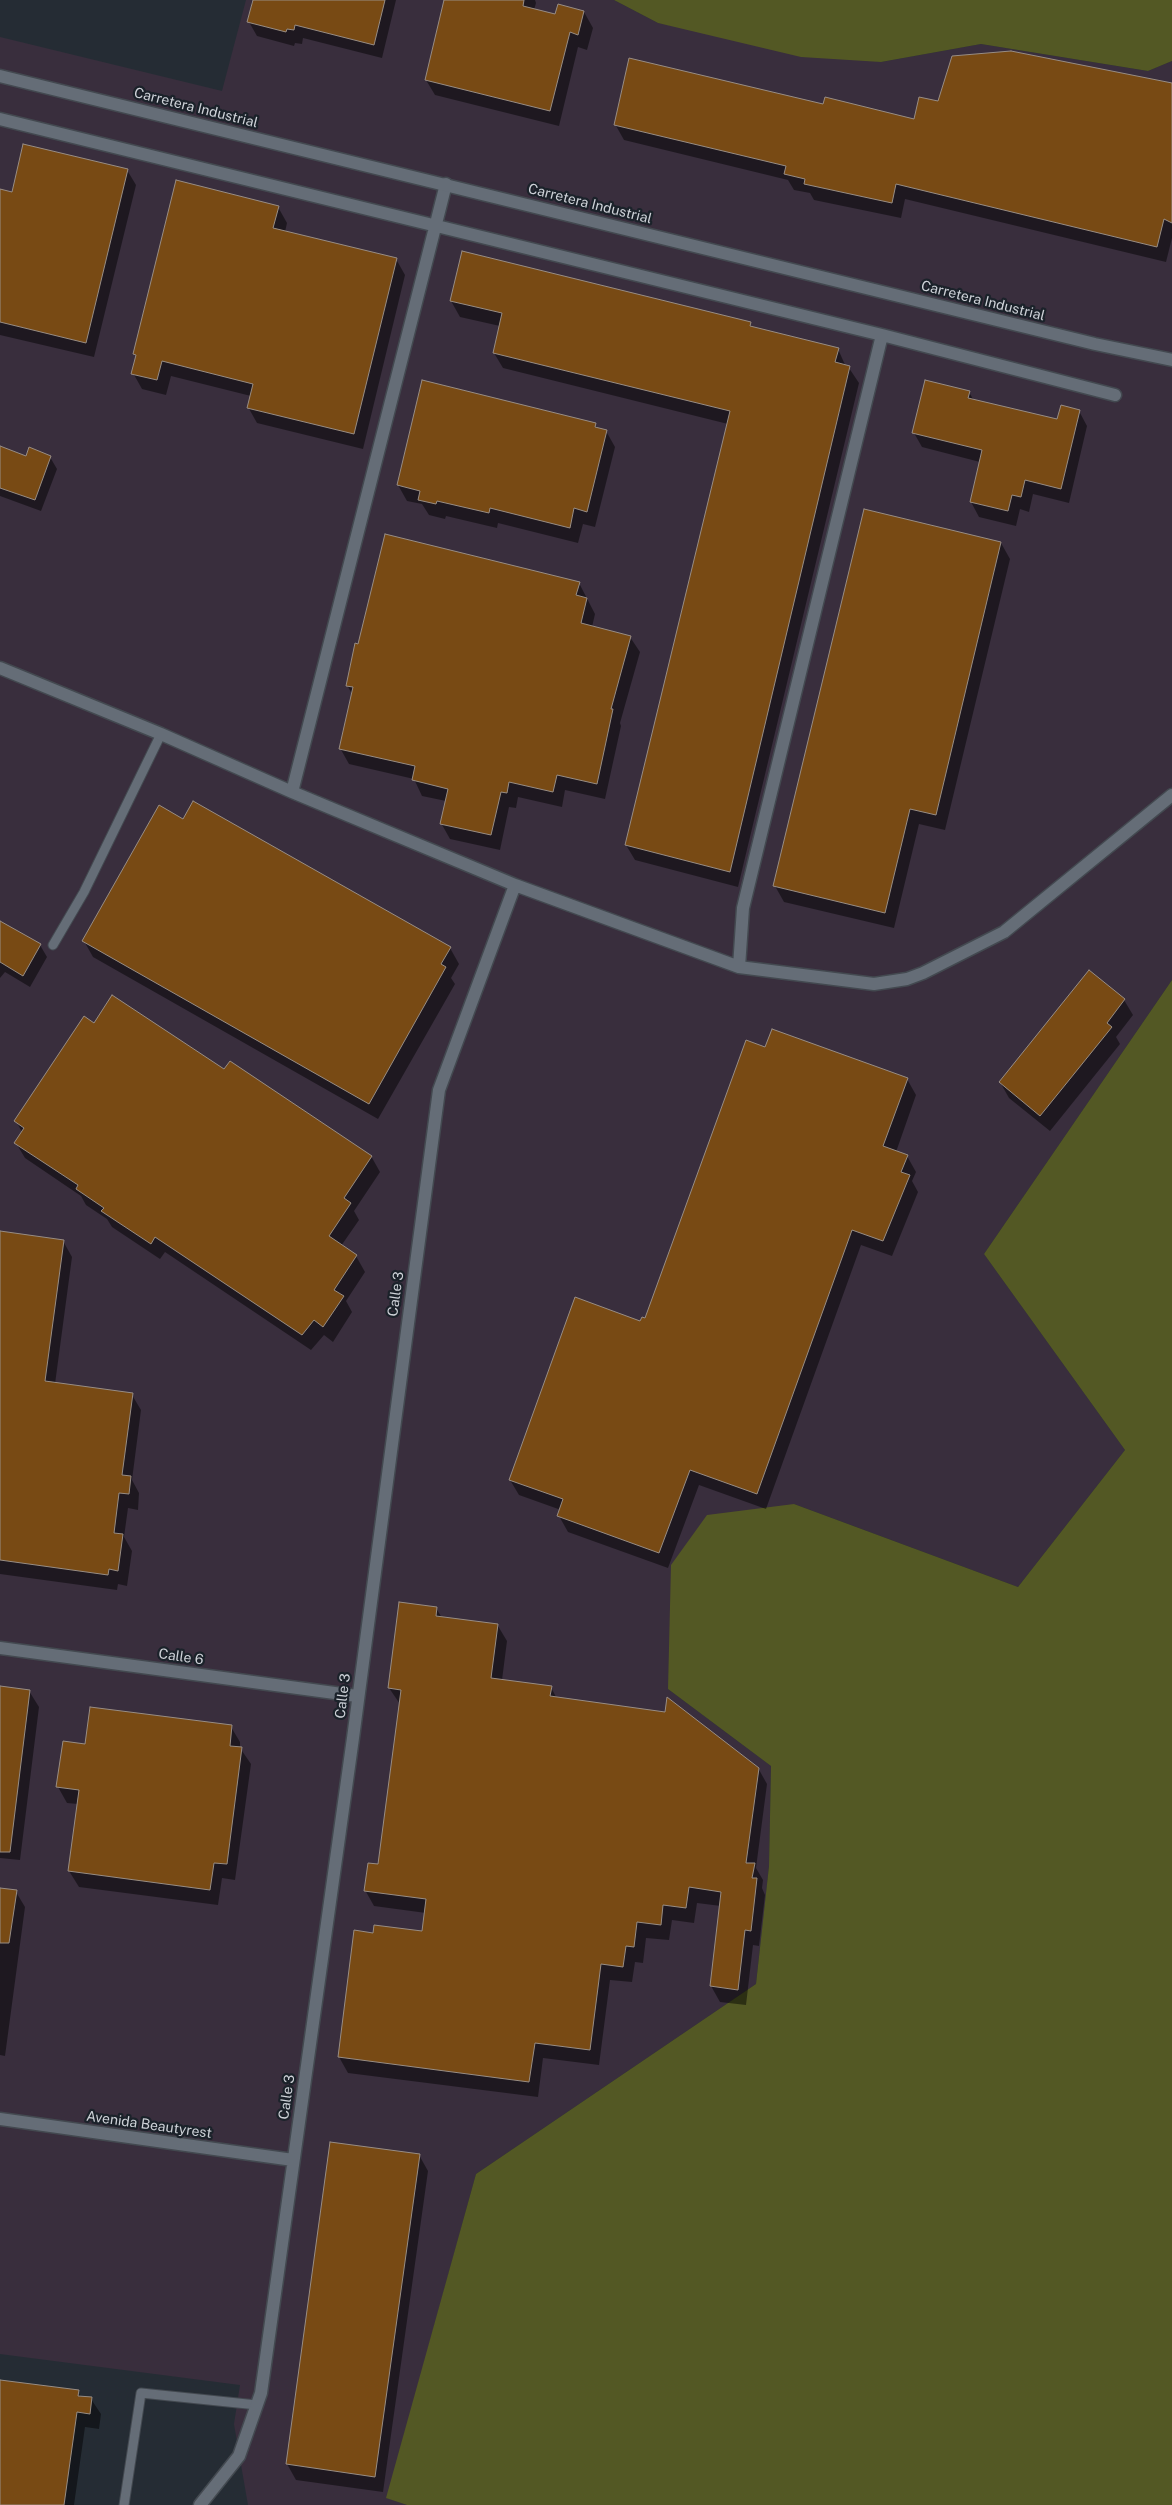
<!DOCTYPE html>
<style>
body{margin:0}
canvas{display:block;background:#252c34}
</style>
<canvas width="1172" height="2505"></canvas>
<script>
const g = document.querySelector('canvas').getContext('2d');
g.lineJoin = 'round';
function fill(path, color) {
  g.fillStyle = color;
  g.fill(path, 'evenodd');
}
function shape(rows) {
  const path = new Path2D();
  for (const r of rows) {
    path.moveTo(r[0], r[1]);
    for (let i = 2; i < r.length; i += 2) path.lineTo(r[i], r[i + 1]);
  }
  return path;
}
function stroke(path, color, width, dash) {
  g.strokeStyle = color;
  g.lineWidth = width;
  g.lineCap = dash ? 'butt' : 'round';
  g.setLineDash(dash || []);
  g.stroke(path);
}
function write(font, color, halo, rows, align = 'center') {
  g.font = font + ' "Public Sans",sans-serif';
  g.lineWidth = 4.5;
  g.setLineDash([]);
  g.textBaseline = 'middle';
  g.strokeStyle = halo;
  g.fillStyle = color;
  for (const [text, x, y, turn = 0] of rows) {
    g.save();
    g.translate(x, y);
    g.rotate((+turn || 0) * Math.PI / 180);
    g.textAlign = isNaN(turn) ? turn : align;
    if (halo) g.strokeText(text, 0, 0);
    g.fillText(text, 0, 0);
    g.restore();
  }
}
fill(shape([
 [246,0,614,0,658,23,881,62,981,44,1148,71,1172,61,1172,980,984,1254,1125,1450,1018,1587,794,1504,668,1689,771,1766,769,1866,756,1984,476,2174,387,2498,407,2505,248,2505,234,2424,240,2385,0,2354,0,37,222,91]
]), '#392e3d');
fill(shape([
 [614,0,1172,0,1172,61,1148,71,981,44,881,62,801,57,658,23],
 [1172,980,1172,2505,407,2505,386,2498,476,2174,756,1984,769,1866,771,1766,668,1689,671,1565,707,1515,794,1504,1018,1587,1125,1450,984,1254]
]), '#535824');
fill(shape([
 [252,0,396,0,382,58,303,38,302,44,295,43,294,46,257,36,249,22],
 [446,0,535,0,536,3,534,10,556,16,584,12,593,28,587,50,578,47,559,126,435,95,426,80],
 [1172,84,1172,238,1166,262,905,199,901,218,814,200,810,193,794,190,788,180,624,140,615,124,824,106,914,120,939,103],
 [127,170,136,185,94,357,0,335,0,190,13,194],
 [278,207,287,223,285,232,396,259,405,275,363,449,257,423,248,407,251,396,171,376,166,395,142,389,133,373,137,358,134,354],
 [451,301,750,323,752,327,838,349,846,367,849,368,859,383,738,887,635,860,626,845,728,424,503,368,494,353,500,326,460,317],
 [969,392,974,401,1058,421,1079,411,1087,426,1069,503,1033,494,1029,512,1020,509,1016,526,979,517,971,502,980,462,922,447,914,433],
 [595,424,598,429,606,431,615,447,595,527,583,524,578,543,498,523,497,528,446,516,445,519,429,515,422,504,407,501,398,485],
 [0,451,27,458,50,457,57,469,41,511,0,496],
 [1001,543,1010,559,945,830,919,824,894,928,784,902,775,886],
 [579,583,595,614,592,627,630,637,640,652,620,723,621,726,605,799,565,790,562,807,518,797,516,808,509,807,500,850,450,839,441,823,446,801,422,796,414,779,349,764,340,748,352,694,347,685],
 [0,922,40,945,47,957,30,987,5,972,0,978],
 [84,941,450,948,459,964,451,978,455,984,378,1119,93,957],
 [1124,1000,1133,1015,1116,1037,1120,1044,1050,1131,1009,1098,1000,1082],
 [94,1024,224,1071,371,1156,380,1172,354,1211,359,1220,341,1246,356,1256,365,1272,346,1301,352,1312,333,1342,324,1335,311,1350,165,1252,160,1259,112,1227,107,1219,86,1205,81,1196,25,1158,16,1143,22,1132,16,1121],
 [766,1048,907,1079,916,1095,896,1152,907,1156,916,1172,912,1181,918,1192,892,1256,861,1245,766,1509,699,1485,668,1568,568,1532,559,1516,561,1510,519,1495,510,1480,646,1320],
 [0,1233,63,1241,72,1257,55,1384,132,1395,141,1410,132,1480,139,1493,138,1510,128,1508,124,1537,132,1551,127,1586,118,1584,117,1590,0,1574],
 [436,1608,442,1618,498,1626,507,1641,502,1680,551,1687,557,1699,758,1768,767,1784,756,1868,763,1880,762,1888,765,1895,759,1946,753,1945,746,2005,720,2002,711,1986,721,1906,697,1903,694,1923,672,1920,669,1940,646,1938,643,1963,635,1962,632,1982,610,1980,599,2065,543,2058,538,2097,348,2073,339,2057,374,1934,423,1933,426,1913,374,1906,365,1890,379,1866,400,1704,389,1688],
 [0,1687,29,1691,39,1707,20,1860,0,1858],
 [231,1727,240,1742,240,1748,251,1764,235,1880,222,1878,218,1905,79,1887,69,1871,78,1804,67,1803,58,1787,86,1746],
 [0,1889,16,1892,25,1907,5,2056,0,2055],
 [419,2155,428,2171,383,2492,296,2480,287,2464],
 [0,2381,78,2392,81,2397,91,2399,101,2414,99,2429,85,2427,74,2505,0,2505]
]), '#0007');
const building = shape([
 [253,0,385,0,374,45,295,25,294,30,287,29,286,32,247,22,253,0],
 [444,0,524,0,523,6,555,14,558,4,584,11,578,35,570,32,550,111,425,80,444,0],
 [1011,51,1172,83,1172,223,1164,219,1157,247,896,184,892,203,804,184,805,179,784,174,786,166,614,125,629,58,823,104,825,97,914,119,919,97,938,101,952,56,1011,51],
 [23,144,128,169,86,343,0,322,0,189,12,192,23,144],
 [176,180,279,206,273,228,397,258,354,434,247,408,253,384,162,361,157,380,131,374,136,355,133,354,176,180],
 [462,251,751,322,750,326,839,348,835,362,850,366,730,872,625,845,730,411,493,353,502,313,450,301,462,251],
 [422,380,596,423,595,427,607,430,587,512,574,508,570,528,490,508,489,513,437,501,436,504,418,500,420,491,397,485,422,380],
 [925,380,970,391,968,398,1057,419,1061,405,1080,410,1061,489,1025,480,1021,497,1012,495,1008,511,970,502,982,450,912,433,925,380],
 [0,446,26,456,29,447,51,456,35,500,0,488,0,446],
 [864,509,1001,542,936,815,910,809,885,913,773,886,864,509],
 [385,534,580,582,576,595,587,598,581,623,631,636,611,709,613,709,597,784,557,775,553,792,509,782,507,793,501,792,491,835,440,824,448,789,412,780,415,766,339,749,353,687,346,686,355,643,358,644,385,534],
 [193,801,451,947,441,964,446,967,369,1104,82,941,159,805,183,819,193,801],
 [0,921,41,944,23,976,0,962,0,921],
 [1089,970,1125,999,1107,1023,1112,1027,1040,1116,999,1082,1089,970],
 [112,995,224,1069,230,1061,372,1156,344,1198,351,1203,329,1236,357,1255,334,1290,344,1296,323,1327,314,1320,302,1335,155,1237,151,1244,101,1211,104,1208,76,1189,78,1185,14,1143,24,1128,14,1121,84,1016,94,1023,112,995],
 [772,1029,908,1078,883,1146,908,1155,901,1172,910,1175,883,1241,852,1230,757,1494,690,1470,659,1553,557,1516,563,1499,509,1480,575,1297,640,1321,642,1317,645,1318,746,1040,765,1047,772,1029],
 [0,1231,64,1240,45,1381,133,1393,122,1475,131,1476,129,1494,119,1493,114,1533,123,1534,118,1571,109,1569,108,1575,0,1560,0,1231],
 [399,1602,437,1607,436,1616,498,1624,491,1678,552,1686,550,1696,665,1712,667,1697,759,1768,746,1863,755,1863,752,1878,757,1878,751,1931,745,1930,738,1990,710,1986,721,1892,689,1887,686,1908,663,1905,661,1925,637,1922,634,1947,626,1946,623,1967,601,1964,590,2050,535,2043,529,2082,338,2057,354,1930,373,1933,374,1925,422,1931,426,1899,364,1891,368,1863,378,1864,401,1690,388,1688,399,1602],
 [0,1686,30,1690,10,1852,0,1852,0,1686],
 [90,1707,232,1725,230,1746,242,1747,227,1864,214,1863,210,1890,68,1871,79,1790,56,1787,63,1741,85,1744,90,1707],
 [0,1888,17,1890,9,1943,0,1943,0,1888],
 [330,2142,420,2154,375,2477,286,2464,330,2142],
 [0,2380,79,2390,78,2396,92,2397,90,2414,77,2412,64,2505,0,2505,0,2380]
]);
fill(building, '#784a14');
stroke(building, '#988d84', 1);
const service = shape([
 [53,945,84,892,161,734],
 [124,2505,141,2393,257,2405]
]);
const minor = shape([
 [0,119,882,335,1115,395],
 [0,668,161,734,292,792,515,885,739,967,874,984,907,979,923,973,1004,932,1172,795],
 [292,792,446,184],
 [739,967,743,908,882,335],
 [0,1648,357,1696],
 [0,2119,293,2160],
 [200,2505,239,2456,261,2393,353,1738,439,1090,515,885]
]);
const tertiary = shape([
 [0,76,1095,344,1172,360]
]);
stroke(service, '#434950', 11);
stroke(minor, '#434950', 15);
stroke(tertiary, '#434950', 15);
stroke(service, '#656d77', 9);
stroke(minor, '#656d77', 12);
stroke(tertiary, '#656d77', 12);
write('14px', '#cdd1d7', '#1b222a', [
 ["Carretera Industrial",196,108,14],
 ["Carretera Industrial",590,204,14],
 ["Carretera Industrial",983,301,14],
 ["Calle 3",396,1294,-82],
 ["Calle 6",181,1657,8],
 ["Calle 3",343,1696,-83],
 ["Calle 3",287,2097,-82],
 ["Avenida Beautyrest",149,2125,8]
]);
</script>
